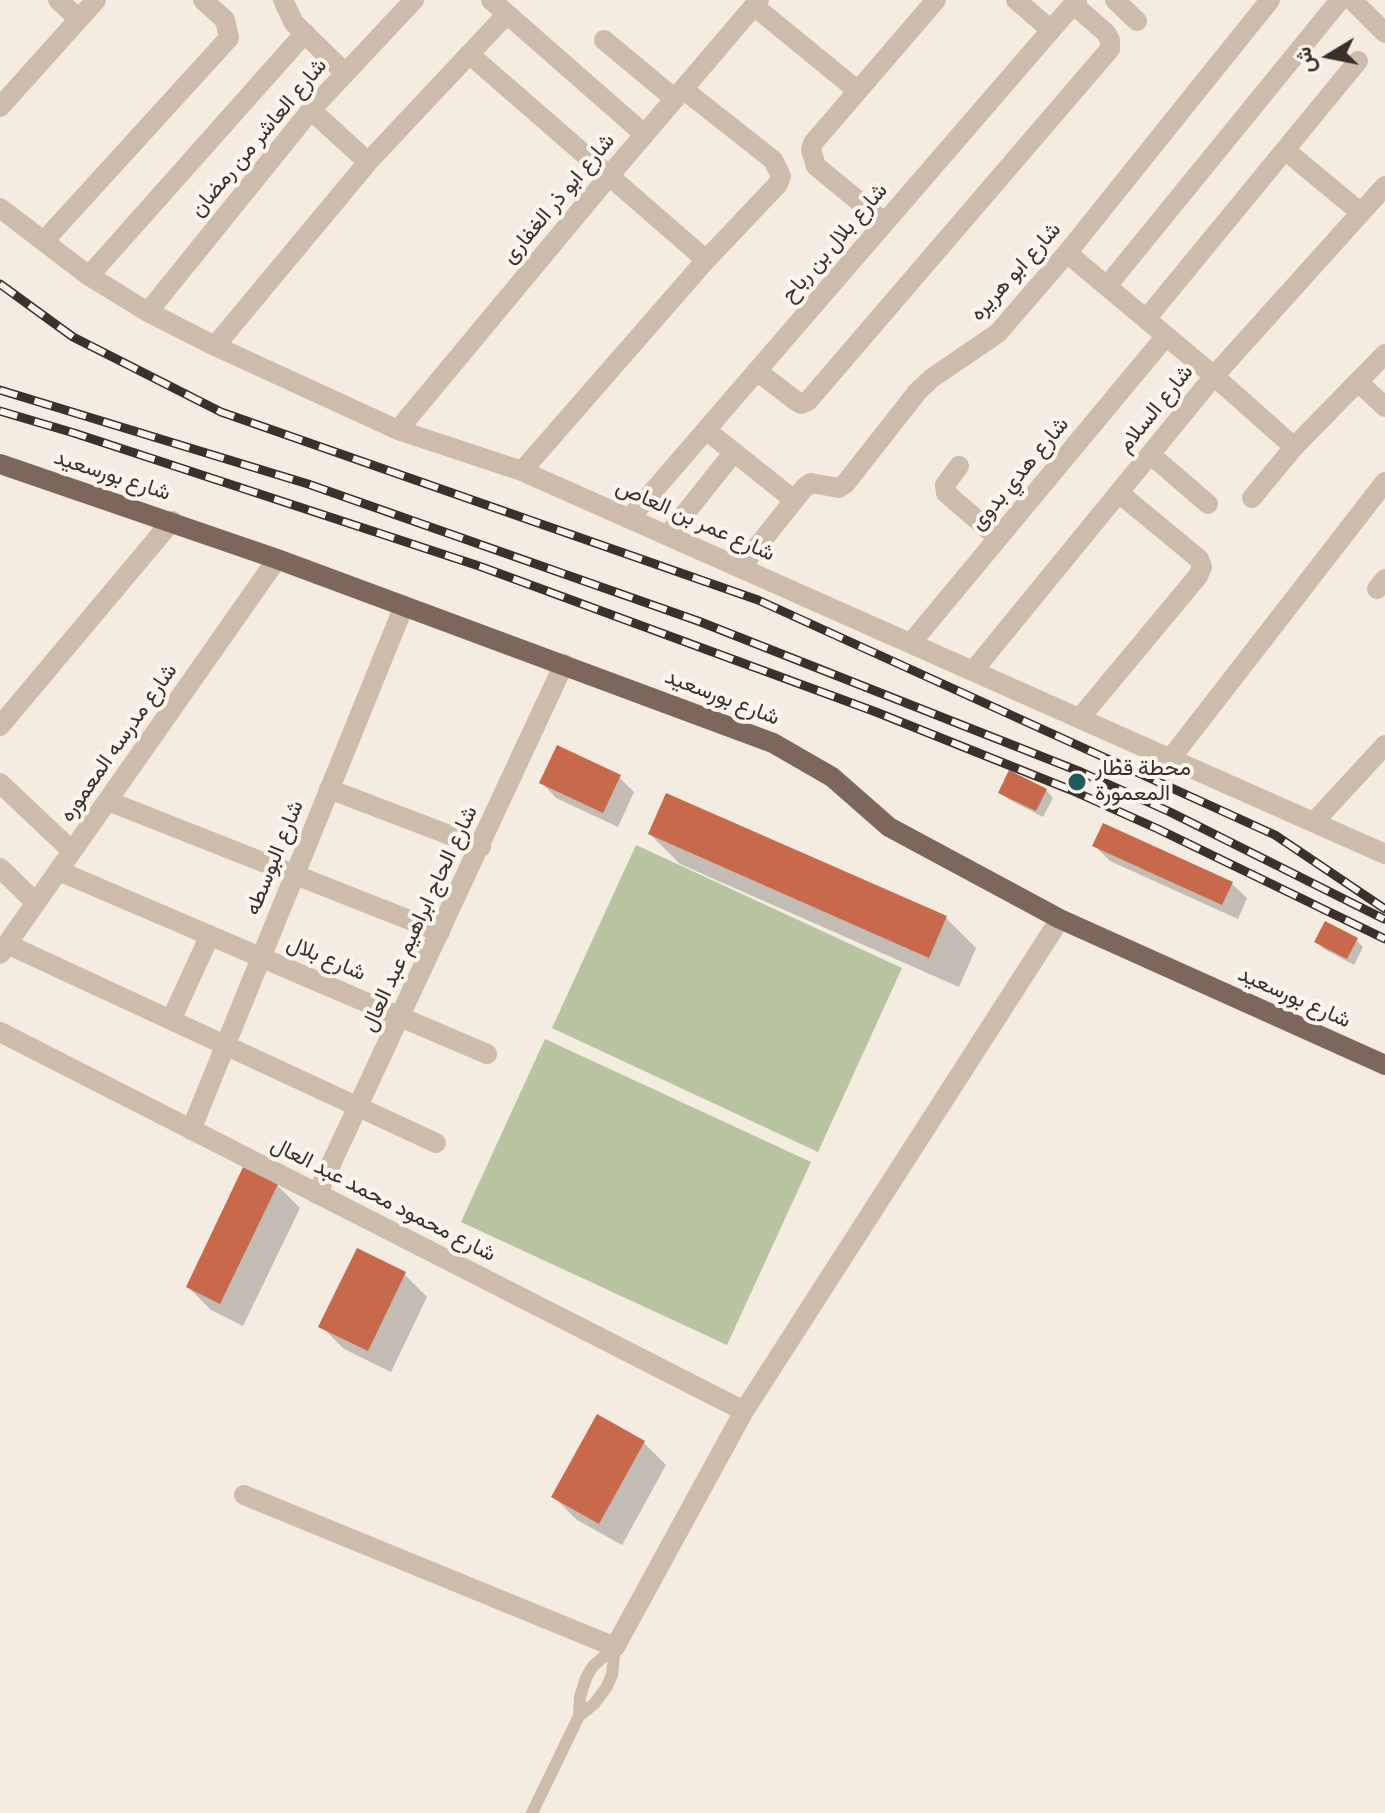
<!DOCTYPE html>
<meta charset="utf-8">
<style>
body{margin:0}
#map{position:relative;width:1385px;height:1813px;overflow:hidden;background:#f4ebe1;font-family:Signika,Vazirmatn,sans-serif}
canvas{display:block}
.north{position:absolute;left:1289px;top:16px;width:80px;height:80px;-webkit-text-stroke:6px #fbf5ee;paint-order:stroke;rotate:260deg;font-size:22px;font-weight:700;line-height:32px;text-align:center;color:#3b302b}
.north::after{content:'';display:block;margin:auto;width:28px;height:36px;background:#3b302b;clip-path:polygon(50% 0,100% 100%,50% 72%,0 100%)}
</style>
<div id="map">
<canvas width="1385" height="1813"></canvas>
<div class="north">ش</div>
</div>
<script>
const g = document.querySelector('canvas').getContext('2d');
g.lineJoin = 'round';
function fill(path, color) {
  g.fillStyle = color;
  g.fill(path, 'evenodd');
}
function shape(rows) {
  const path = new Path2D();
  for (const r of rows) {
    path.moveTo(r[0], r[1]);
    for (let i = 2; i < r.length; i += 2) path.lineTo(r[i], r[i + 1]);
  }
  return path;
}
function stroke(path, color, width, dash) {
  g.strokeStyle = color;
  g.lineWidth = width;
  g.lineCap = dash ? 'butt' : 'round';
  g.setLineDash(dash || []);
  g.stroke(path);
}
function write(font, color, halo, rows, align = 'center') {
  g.font = font + ' Signika,Vazirmatn,sans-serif';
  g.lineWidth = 8;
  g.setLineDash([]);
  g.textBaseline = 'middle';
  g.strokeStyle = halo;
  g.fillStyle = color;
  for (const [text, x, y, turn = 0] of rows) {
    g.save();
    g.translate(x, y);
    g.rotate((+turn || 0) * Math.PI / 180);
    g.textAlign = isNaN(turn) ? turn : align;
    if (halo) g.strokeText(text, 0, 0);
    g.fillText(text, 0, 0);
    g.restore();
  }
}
fill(shape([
 [636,845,902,968,818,1152,552,1028],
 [545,1039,811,1162,727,1345,461,1222]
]), '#b8c4a0');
fill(shape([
 [619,777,634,792,618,827,556,798,541,782],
 [1046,790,1053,798,1043,817,1008,799,1001,792],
 [667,795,946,918,976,948,959,987,680,864,650,834],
 [1095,846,1231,883,1247,898,1238,919,1110,861],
 [1356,940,1363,947,1354,965,1324,949,1317,942],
 [277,1185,300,1208,243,1326,211,1310,188,1287],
 [404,1274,427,1297,391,1372,344,1349,321,1326],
 [644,1443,666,1465,622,1545,577,1520,554,1497]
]), '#0003');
fill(shape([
 [557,745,621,775,603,813,539,783],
 [1009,770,1047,789,1036,811,998,793],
 [666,793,947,916,929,958,648,834],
 [1103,823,1233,882,1222,905,1092,846],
 [1325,921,1358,938,1347,959,1314,942],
 [243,1167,278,1184,220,1304,186,1287],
 [357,1248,406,1272,368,1351,318,1327],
 [597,1414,645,1441,599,1524,551,1497]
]), '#c8694b');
stroke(shape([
 [579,1716,594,1704,606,1688,612,1675,615,1647],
 [532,1813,579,1716,580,1697,586,1678,593,1666,615,1647]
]), '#cdbbac', 12);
stroke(shape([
 [58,0,79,19],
 [283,0,294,23,344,72],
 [491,0,644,134],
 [1016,0,1051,30],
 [1115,0,1137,21],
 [1352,0,1385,33],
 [754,6,858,91],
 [604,40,675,99],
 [469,54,706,260],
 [0,107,96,0],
 [311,110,368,162],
 [1285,150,1361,213],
 [0,208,89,276,148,312,215,346,398,430,522,471,1385,854],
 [884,222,816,166,811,150,813,143,936,0],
 [44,241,229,38,225,20,203,0],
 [1067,253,1214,376,1294,447],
 [89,276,305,33],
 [1107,286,1340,0],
 [148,312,311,110,414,0],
 [1146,319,1358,61],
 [215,346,368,162,507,14],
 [757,371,796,401,801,404,808,401,1110,49,1110,40,1106,33,1073,4],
 [1358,382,1385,407],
 [398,430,609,176,759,0],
 [706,430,794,500],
 [1151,455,1208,504],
 [959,466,945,485,946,493,998,538],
 [522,471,706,260,778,184,781,176,773,160,683,89],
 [1252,498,1294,447,1385,354],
 [630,518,1077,0],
 [668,535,734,452],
 [741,567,804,488,811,483,839,488,845,484,918,391,932,378,998,333,1067,253,1270,0],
 [1377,589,1385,579],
 [911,643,1166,336],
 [973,671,1214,376,1385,186],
 [1080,718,1198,576,1202,567,1199,559,1119,493],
 [0,726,172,521],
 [1171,758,1385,482],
 [0,783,72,851],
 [329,789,481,847],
 [108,801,440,932],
 [1314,822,1385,745],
 [0,868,36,903],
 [59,871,487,1054],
 [7,944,436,1143],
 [0,954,277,559],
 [171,1020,210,935],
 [0,1032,744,1411],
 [191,1130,404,606],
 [317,1194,564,664],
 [244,1495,615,1647,744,1411,1060,919]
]), '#cdbbac', 20);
stroke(shape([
 [0,464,277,559,773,743,832,777,889,827,1060,919,1385,1065]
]), '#7d675c', 20);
const rail = shape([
 [0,284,73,337,221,412,758,600,1275,835,1385,909],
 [0,390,308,484,698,621,1081,772,1170,812,1384,919],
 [0,411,74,433,479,566,876,712,1071,790,1158,829,1385,939]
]);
stroke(rail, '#3b302b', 9);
stroke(rail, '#fbf5ee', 6, [18]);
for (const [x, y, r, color] of [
 [1077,782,10,"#1f5a5e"]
]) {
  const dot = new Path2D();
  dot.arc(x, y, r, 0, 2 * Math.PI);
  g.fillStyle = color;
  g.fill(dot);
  stroke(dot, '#fbf5ee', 3);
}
write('22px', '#3b302b', '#fbf5ee', [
 ["شارع العاشر من رمضان",259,138,-50],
 ["شارع ابو ذر الغفارى",559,199,-50],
 ["شارع بلال بن رباح",835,243,-49],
 ["شارع ابو هريره",1016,272,-48],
 ["شارع السلام",1156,409,-51],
 ["شارع هدي بدوى",1020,474,-50],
 ["شارع بورسعيد",112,476,18],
 ["شارع عمر بن العاص",695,521,24],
 ["شارع بورسعيد",722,698,21],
 ["شارع مدرسه المعموره",119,743,-55],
 ["شارع البوسطه",275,858,-68],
 ["شارع الحاج ابراهيم عبد العال",420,919,-65],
 ["شارع بلال",326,959,23],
 ["شارع بورسعيد",1294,998,24],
 ["شارع محمود محمد عبد العال",383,1200,27]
]);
write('22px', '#3b302b', '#fbf5ee', [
 ["محطة قطار",1095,769],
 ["المعمورة",1095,794]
], 'left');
</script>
